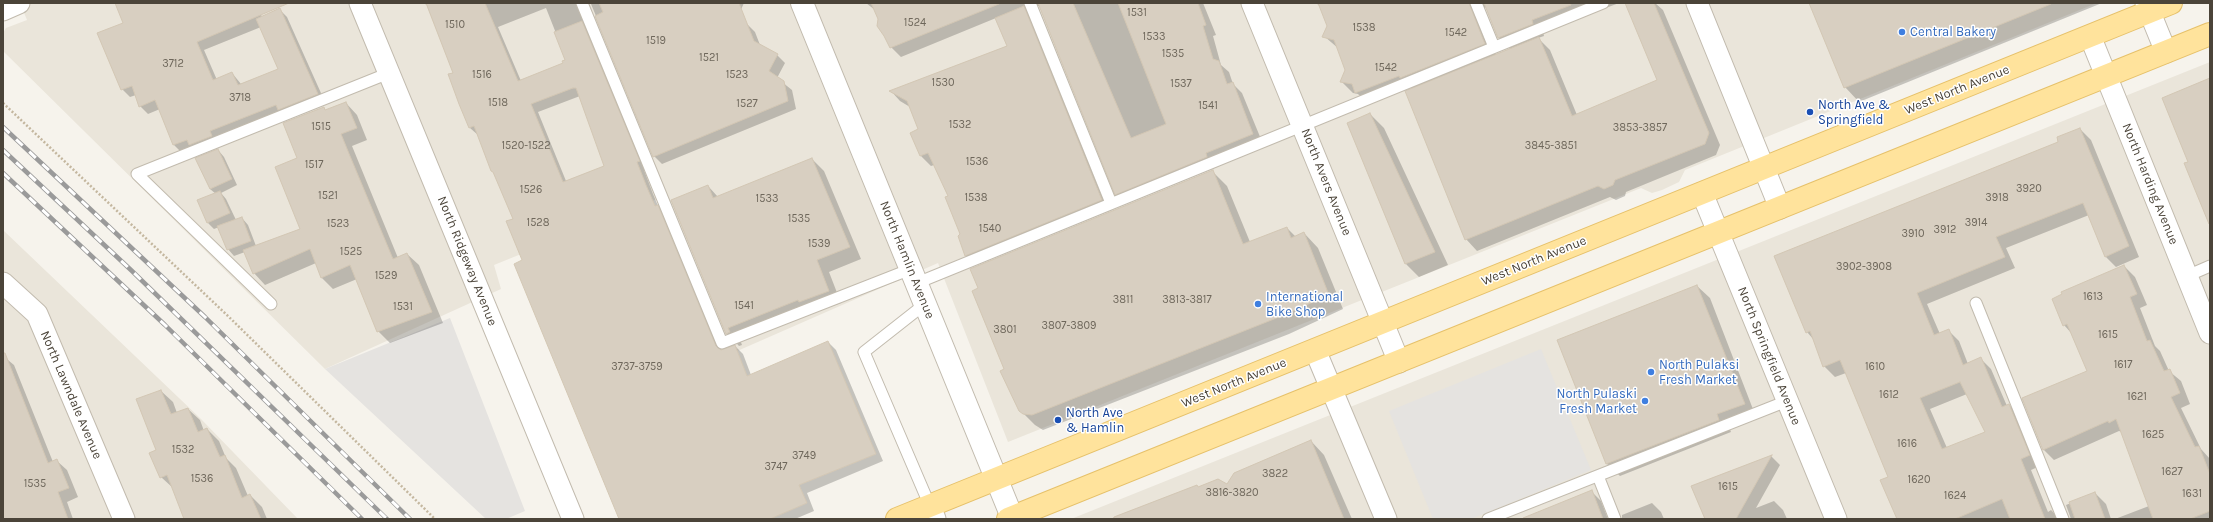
<!DOCTYPE html>
<style>
body{margin:0}
#map{position:relative;width:2213px;height:522px;overflow:hidden;background:#f6f3ec;font-family:Karla,sans-serif}
canvas{display:block}
.frame{position:absolute;inset:0;border:4px solid #4b4439;pointer-events:none}
</style>
<div id="map">
<canvas width="2213" height="522"></canvas>
<div class="frame"></div>
</div>
<script>
const g = document.querySelector('canvas').getContext('2d');
g.lineJoin = 'round';
function fill(path, color) {
  g.fillStyle = color;
  g.fill(path, 'evenodd');
}
function shape(rows) {
  const path = new Path2D();
  for (const r of rows) {
    path.moveTo(r[0], r[1]);
    for (let i = 2; i < r.length; i += 2) path.lineTo(r[i], r[i + 1]);
  }
  return path;
}
function stroke(path, color, width, dash) {
  g.strokeStyle = color;
  g.lineWidth = width;
  g.lineCap = dash ? 'butt' : 'round';
  g.setLineDash(dash || []);
  g.stroke(path);
}
function write(font, color, halo, rows, align = 'center') {
  g.font = font + ' Karla,sans-serif';
  g.lineWidth = 3;
  g.setLineDash([]);
  g.textBaseline = 'middle';
  g.strokeStyle = halo;
  g.fillStyle = color;
  for (const [text, x, y, turn = 0] of rows) {
    g.save();
    g.translate(x, y);
    g.rotate((+turn || 0) * Math.PI / 180);
    g.textAlign = isNaN(turn) ? turn : align;
    if (halo) g.strokeText(text, 0, 0);
    g.fillText(text, 0, 0);
    g.restore();
  }
}
fill(shape([
 [20,3,2097,3,1685,170,1679,182,1662,190,1652,193,1641,188,1008,442,938,263,719,359,662,197,494,265,501,289,325,369,3,51,3,33,6,28,27,20],
 [2210,62,2210,519,1071,519],
 [3,230,201,419,298,519,3,519]
]), '#eae5da');
fill(shape([
 [450,318,525,511,506,519,486,519,325,369],
 [1541,349,1591,470,1471,519,1433,519,1389,411]
]), '#e5e3e0');
fill(shape([
 [127,3,256,3,262,17,279,9,287,17,325,102,182,153,174,145,160,109,148,114,140,106,136,95,130,97,122,89,124,23],
 [261,27,279,70,241,84,232,73,217,80,204,50],
 [423,3,744,3,732,29,747,24,755,32,760,45,777,55,785,63,777,78,792,90,796,109,662,164,654,156,591,4,587,4,647,169,644,170,653,194,659,208,665,214,722,351,735,346,743,354,751,375,828,342,836,350,883,461,807,493,814,511,795,519,621,519,524,261,514,219,478,135,470,128,450,75,454,73,427,5],
 [546,8,567,61,564,64,521,81,498,27],
 [580,96,606,166,566,181,538,112],
 [866,3,1203,3,1216,35,1213,36,1221,65,1229,72,1233,84,1242,93,1263,144,1215,163,1217,167,1126,204,1116,194,1040,6,1037,6,1033,17,1112,210,976,265,966,255,949,196,934,165,931,166,921,156,912,133,919,130,910,107,900,101,891,91,1008,46,996,18,901,57,891,47,875,10],
 [1316,3,1619,3,1543,32,1544,36,1538,38,1550,50,1577,115,1659,81,1642,3,1655,3,1663,10,1720,145,1716,155,1626,192,1625,196,1616,200,1610,197,1477,251,1466,239,1413,89,1411,87,1368,104,1358,94,1353,93,1341,81,1346,70,1339,49,1324,36,1328,26,1321,7],
 [1486,7,1499,38,1510,49,1496,55,1481,18,1482,11],
 [1810,3,2102,3,1859,102,1845,87],
 [346,103,357,115,367,140,352,146,398,258,407,254,419,265,443,323,390,343,378,331,357,279,333,289,321,277,316,263,265,285,254,273,245,252,234,256,228,249,219,227,214,229,208,223,216,194,210,189,197,159,218,150,224,157,237,185,221,193,226,199,236,220,242,218,248,225,256,246,302,229,299,159,323,108,326,111],
 [1370,114,1384,128,1448,265,1419,277,1406,264],
 [2080,129,2091,140,2139,257,2116,267,2105,256,2089,215,2006,248,2015,268,1927,304,1940,334,1948,330,1959,341,1968,364,1980,358,1991,369,2007,406,2009,405,2020,416,2040,466,2031,470,2048,512,2051,510,2060,519,1898,519,1889,477,1846,373,1835,377,1824,366,1814,340,1807,332,1775,257,2060,142],
 [1967,394,1986,433,1947,448,1930,409],
 [812,159,824,171,861,259,829,272,841,303,740,340,742,345,739,346,727,333,708,186,718,197],
 [1212,171,1227,186,1250,242,1287,228,1296,237,1304,233,1318,248,1343,309,1289,334,1043,430,1035,425,1020,410,1006,370],
 [2124,266,2135,277,2147,305,2140,308,2155,346,2160,351,2169,371,2181,381,2190,404,2181,408,2201,449,2210,459,2210,519,2115,519,2149,506,2122,432,2119,431,2054,460,2043,449,2089,372,2073,335,2064,325],
 [1697,286,1710,298,1756,417,1729,427,1731,432,1620,476,1607,464,1559,341],
 [3,356,14,365,53,462,57,461,67,470,78,497,67,502,73,519,3,519],
 [161,391,173,402,177,413,188,409,200,420,204,431,207,429,219,441,226,458,236,468,248,496,250,495,262,507,267,519,200,519,173,488,161,477,157,450],
 [1311,441,1324,455,1352,519,1110,519,1196,486,1198,488,1227,485],
 [1771,456,1780,465,1756,508,1774,501,1783,510,1787,519,1705,519,1692,486],
 [1592,492,1601,501,1608,519,1526,519],
 [2095,493,2106,504,2111,519,2071,519,2066,505],
 [1652,503,1661,512,1664,519,1622,519,1622,515]
]), '#0003');
const building = shape([
 [115,3,289,3,197,42,213,80,232,72,238,85,278,69,256,19,280,8,318,94,278,110,276,105,210,131,212,136,189,145,187,140,173,145,155,100,139,107,132,86,121,90,97,33,123,23,115,3],
 [426,3,485,3,518,81,563,63,562,61,565,60,554,32,582,21,640,161,637,162,646,185,655,206,658,205,716,346,721,350,735,345,747,376,828,341,876,454,799,485,807,503,770,519,619,519,514,264,522,260,506,221,513,219,493,172,491,171,474,126,469,128,459,104,448,74,453,73,426,3],
 [573,88,576,88,604,166,563,182,531,104,573,88],
 [599,3,739,3,754,41,778,54,769,71,784,81,788,101,653,157,595,16,603,12,599,3],
 [871,3,999,3,999,4,890,48,884,36,877,26,878,19,871,3],
 [1038,3,1073,3,1131,138,1166,124,1118,3,1198,3,1206,25,1203,26,1213,59,1219,61,1227,84,1233,82,1253,134,1206,153,1207,157,1115,195,1038,3],
 [1318,3,1469,3,1485,44,1400,78,1399,76,1355,93,1352,84,1340,82,1345,70,1334,40,1322,37,1327,26,1318,3],
 [1484,3,1570,3,1571,5,1532,20,1533,24,1498,38,1484,3],
 [1625,3,1654,3,1709,133,1705,144,1615,180,1613,185,1604,189,1598,186,1465,240,1405,91,1539,37,1572,116,1657,80,1625,3],
 [1809,3,2051,3,2051,4,1844,88,1809,3],
 [1024,6,1102,200,965,256,958,236,960,234,945,197,948,196,928,153,920,156,910,133,918,129,907,101,889,91,1007,46,995,18,1024,6],
 [2210,78,2210,224,2209,224,2184,163,2188,162,2162,98,2210,78],
 [346,102,357,128,341,134,350,156,393,259,407,253,432,312,377,332,350,265,321,278,310,249,253,274,243,250,300,229,275,167,297,158,283,123,324,107,325,110,346,102],
 [1370,113,1435,252,1405,264,1347,123,1370,113],
 [2080,128,2129,246,2105,257,2083,203,1996,237,2005,257,1917,293,1934,335,1949,329,1963,365,1981,357,2002,407,2009,404,2030,455,2021,459,2045,519,2010,519,2002,499,1955,519,1897,519,1880,480,1888,477,1840,360,1823,367,1810,331,1806,333,1774,256,2058,142,2057,137,2080,128],
 [1960,382,1985,432,1942,449,1920,398,1960,382],
 [218,149,232,179,210,189,195,158,218,149],
 [812,158,850,247,817,260,829,291,799,302,798,300,728,328,730,332,726,334,671,200,708,185,713,198,812,158],
 [1213,170,1243,244,1287,227,1291,238,1304,232,1329,295,1274,319,1032,415,1023,414,1019,411,1000,371,1004,369,972,291,978,288,970,269,1213,170],
 [220,191,230,213,207,223,197,200,220,191],
 [242,217,251,241,227,250,217,226,242,217],
 [2124,265,2137,294,2130,297,2147,341,2150,340,2164,371,2170,369,2180,393,2171,397,2195,447,2199,446,2210,474,2210,511,2190,519,2153,519,2116,419,2109,423,2108,421,2043,450,2022,398,2087,371,2067,324,2063,326,2052,299,2062,294,2061,292,2124,265],
 [1697,285,1745,404,1717,414,1719,420,1606,464,1557,340,1697,285],
 [3,353,5,353,48,463,57,459,69,488,58,492,68,519,3,519,3,353],
 [161,390,171,414,188,408,198,432,207,428,220,457,225,455,242,498,250,494,261,519,184,519,167,475,160,478,149,453,156,450,136,399,161,390],
 [1311,440,1344,519,1114,519,1114,517,1197,485,1198,487,1218,479,1227,484,1234,473,1311,440],
 [1772,455,1736,519,1705,519,1691,486,1772,455],
 [1592,490,1603,519,1523,519,1523,518,1592,490],
 [2095,492,2105,519,2075,519,2069,502,2095,492]
]);
fill(building, '#d8cfc1');
stroke(building, '#d3c7b4', 1);
const service = shape([
 [582,3,722,343,911,269],
 [1030,3,1111,203],
 [1476,3,1494,47],
 [2187,276,2210,266],
 [917,283,1603,3],
 [1976,303,2063,519],
 [271,304,137,174,389,73],
 [925,304,864,352,930,506],
 [1598,476,1615,519],
 [1488,519,1787,401]
]);
const minor = shape([
 [360,3,573,519],
 [1252,3,1399,362],
 [1697,3,1780,208],
 [2146,3,2166,52],
 [3,10,19,3],
 [2090,36,2210,333],
 [1702,193,1836,519],
 [3,283,37,314,124,519],
 [1315,350,1386,519],
 [930,506,935,519]
]);
const tertiary = shape([
 [802,3,1012,517]
]);
const primary = shape([
 [897,519,2171,3],
 [1008,519,2210,34]
]);
stroke(service, '#c2bbae', 13);
stroke(minor, '#c2bbae', 23);
stroke(tertiary, '#c2bbae', 24);
stroke(primary, '#e6c16a', 24);
stroke(shape([
 [3,103,229,317,435,519]
]), '#c4b79f', 2.5, [2, 2]);
stroke(service, '#fff', 11);
stroke(minor, '#fff', 21);
stroke(tertiary, '#fff', 22);
stroke(primary, '#ffe39c', 22);
const rail = shape([
 [3,127,205,317,410,519],
 [3,150,132,271,387,519],
 [3,173,165,325,362,519]
]);
stroke(rail, '#9a9a9a', 4.5);
stroke(rail, '#fff', 3, [9]);
for (const [x, y, r, color] of [
 [1902,32,4,"#3f7fe0"],
 [1810,112,4,"#1a4fb4"],
 [1258,304,4,"#3f7fe0"],
 [1651,372,4,"#3f7fe0"],
 [1645,401,4,"#3f7fe0"],
 [1058,420,4,"#1a4fb4"]
]) {
  const dot = new Path2D();
  dot.arc(x, y, r, 0, 2 * Math.PI);
  g.fillStyle = color;
  g.fill(dot);
  stroke(dot, '#fff', 1.5);
}
write('11px', '#6e675b', null, [
 ["1531",1137,13],
 ["1524",915,23],
 ["1510",455,25],
 ["1538",1364,28],
 ["1542",1456,33],
 ["1533",1154,37],
 ["1519",656,41],
 ["1535",1173,54],
 ["1521",709,58],
 ["3712",173,64],
 ["1542",1386,68],
 ["1516",482,75],
 ["1523",737,75],
 ["1530",943,83],
 ["1537",1181,84],
 ["3718",240,98],
 ["1518",498,103],
 ["1527",747,104],
 ["1541",1208,106],
 ["1532",960,125],
 ["1515",321,127],
 ["3853-3857",1640,128],
 ["1520-1522",526,146],
 ["3845-3851",1551,146],
 ["1536",977,162],
 ["1517",314,165],
 ["3920",2029,189],
 ["1526",531,190],
 ["1521",328,196],
 ["1538",976,198],
 ["3918",1997,198],
 ["1533",767,199],
 ["1535",799,219],
 ["1528",538,223],
 ["3914",1976,223],
 ["1523",338,224],
 ["1540",990,229],
 ["3912",1945,230],
 ["3910",1913,234],
 ["1539",819,244],
 ["1525",351,252],
 ["3902-3908",1864,267],
 ["1529",386,276],
 ["1613",2093,297],
 ["3811",1123,300],
 ["3813-3817",1187,300],
 ["1541",744,306],
 ["1531",403,307],
 ["3807-3809",1069,326],
 ["3801",1005,330],
 ["1615",2108,335],
 ["1617",2123,365],
 ["3737-3759",637,367],
 ["1610",1875,367],
 ["1612",1889,395],
 ["1621",2137,397],
 ["1625",2153,435],
 ["1616",1907,444],
 ["1532",183,450],
 ["3749",804,456],
 ["3747",776,467],
 ["1627",2172,472],
 ["3822",1275,474],
 ["1536",202,479],
 ["1620",1919,480],
 ["1535",35,484],
 ["1615",1728,487],
 ["3816-3820",1232,493],
 ["1631",2192,494],
 ["1624",1955,496]
]);
write('13px', '#366cbe', '#fff', [
 ["Central Bakery",1910,32],
 ["International",1266,297],
 ["Bike Shop",1266,312],
 ["North Pulaksi",1659,365],
 ["Fresh Market",1659,380],
 ["North Pulaski",1637,394,"right"],
 ["Fresh Market",1637,409,"right"]
], 'left');
write('13px', '#4b4439', '#fff', [
 ["West North Avenue",1957,90,-22],
 ["North Avers Avenue",1326,182,68],
 ["North Harding Avenue",2150,184,68],
 ["North Hamlin Avenue",907,260,68],
 ["North Ridgeway Avenue",467,261,68],
 ["West North Avenue",1534,261,-22],
 ["North Springfield Avenue",1769,356,68],
 ["West North Avenue",1234,383,-22],
 ["North Lawndale Avenue",71,395,67]
]);
write('13px', '#164399', '#fff', [
 ["North Ave &",1818,105],
 ["Springfield",1818,120],
 ["North Ave",1066,413],
 ["& Hamlin",1066,428]
], 'left');
</script>
